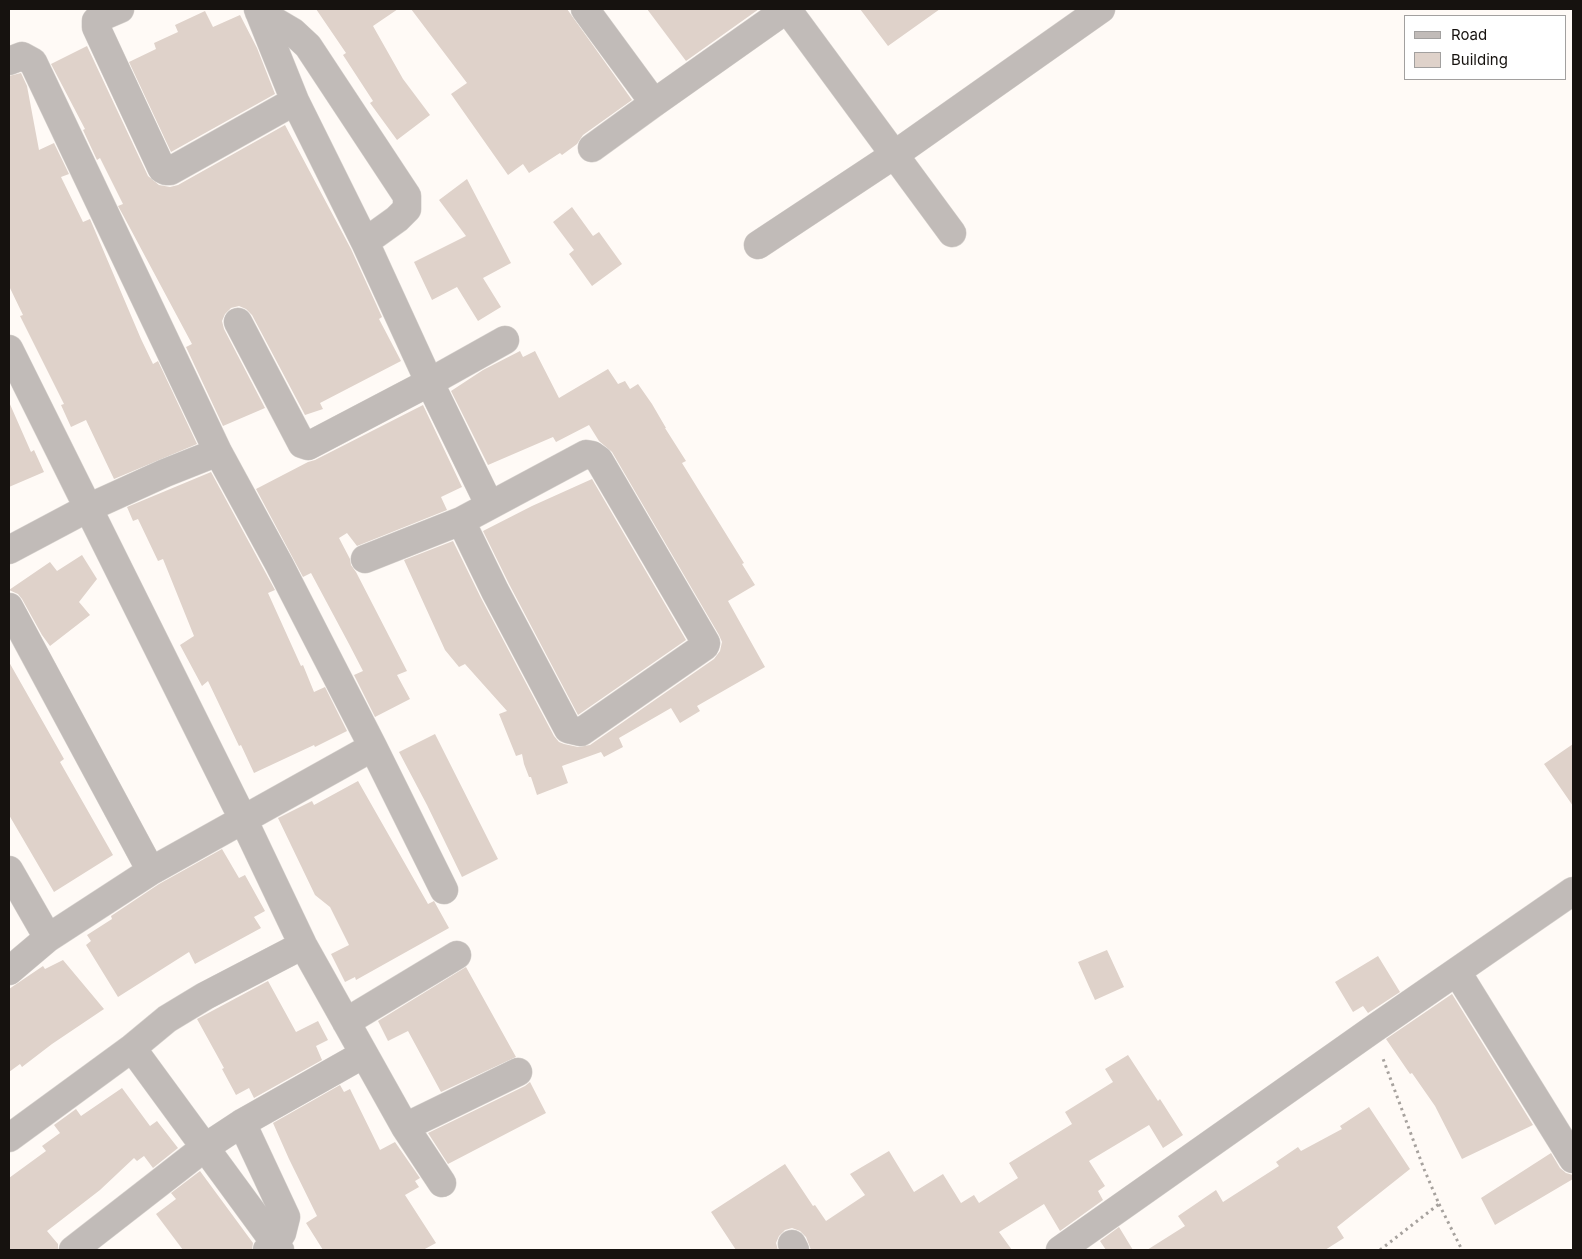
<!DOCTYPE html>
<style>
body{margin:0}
#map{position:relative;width:1582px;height:1259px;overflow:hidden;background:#fffaf6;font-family:Inter,sans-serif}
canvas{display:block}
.frame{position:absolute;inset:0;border:10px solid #16120f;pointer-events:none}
.legend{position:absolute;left:1404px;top:15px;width:162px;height:65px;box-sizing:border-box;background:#fff;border:1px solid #a2a09f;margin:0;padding:6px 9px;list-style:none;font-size:15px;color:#16120f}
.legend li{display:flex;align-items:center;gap:10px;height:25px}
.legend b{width:25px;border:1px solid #a2a09f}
</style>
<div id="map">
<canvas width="1582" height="1259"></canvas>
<div class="frame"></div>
<ul class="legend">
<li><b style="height:6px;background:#c1bbb8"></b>Road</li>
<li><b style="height:14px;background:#dfd2ca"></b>Building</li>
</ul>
</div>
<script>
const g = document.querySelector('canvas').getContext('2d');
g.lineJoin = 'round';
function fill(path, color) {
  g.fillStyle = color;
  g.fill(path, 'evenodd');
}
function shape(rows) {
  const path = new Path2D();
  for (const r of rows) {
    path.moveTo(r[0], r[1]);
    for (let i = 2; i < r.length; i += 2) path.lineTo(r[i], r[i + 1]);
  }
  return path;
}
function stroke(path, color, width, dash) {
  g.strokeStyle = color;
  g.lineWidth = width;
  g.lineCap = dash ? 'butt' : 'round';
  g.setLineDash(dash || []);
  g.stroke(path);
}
fill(shape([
 [316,9,398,9,373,26,403,79,430,115,397,140,370,103,373,101,343,55,346,53],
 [411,9,567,9,632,100,583,135,577,144,562,155,560,153,529,173,523,164,508,175,451,94,467,83],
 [647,9,759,9,686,61],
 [860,9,940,9,888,46],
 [205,11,213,27,240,15,257,48,275,94,171,152,129,62,156,49,154,43,178,32,175,25],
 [87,46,148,176,159,185,170,187,178,185,285,125,351,249,382,317,379,319,401,361,320,403,323,409,305,415,252,315,246,309,239,306,231,308,225,314,222,321,224,329,265,408,223,426,186,347,192,344,123,215,118,206,123,204,100,158,97,160,83,130,85,129,51,64],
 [21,73,27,86,39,150,54,143,69,174,61,177,83,222,90,219,141,339,153,364,158,361,197,444,114,479,86,420,71,427,61,405,64,404,20,316,23,315,9,286,9,76],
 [467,179,511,263,483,278,501,307,478,321,457,287,432,300,414,262,466,236,439,200],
 [572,207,593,236,599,232,622,264,592,286,569,254,574,250,553,222],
 [520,351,523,357,535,351,559,398,608,369,618,384,625,381,630,389,638,384,652,404,666,428,665,428,686,461,682,463,744,563,742,564,755,585,728,601,765,667,697,706,700,711,680,723,671,708,619,738,623,747,604,757,601,752,562,766,568,783,537,795,531,777,529,777,524,764,522,754,516,756,499,714,507,711,465,664,459,667,445,650,404,560,453,541,481,598,554,736,559,742,564,744,578,747,590,745,714,659,720,651,722,642,719,635,612,452,599,441,589,425,556,442,553,437,488,465,451,391,483,370],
 [9,402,31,452,34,450,44,472,9,487],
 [423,405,462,487,441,497,447,510,357,546,347,533,339,538,350,559,351,565,356,572,407,671,397,675,410,699,375,717,354,675,363,671,349,644,311,573,303,577,256,489,308,462,315,460],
 [211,472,275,590,268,593,301,666,303,665,314,692,325,687,347,731,315,747,314,745,254,773,241,745,239,746,208,681,202,686,180,645,194,636,163,559,158,561,138,519,133,521,127,507],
 [592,479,686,640,578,715,509,584,483,531,532,506],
 [82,555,97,579,79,602,90,615,50,646,42,635,22,599,18,594,9,590,50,562,57,571],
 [9,662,64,759,60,762,113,855,54,892,9,815],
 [435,734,498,859,462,877,427,805,399,752],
 [1573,744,1573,806,1544,764],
 [358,781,428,904,434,901,449,928,356,980,355,977,345,982,331,954,349,945,330,907,315,895,278,818,312,801,314,805],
 [222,849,239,878,245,875,265,911,254,917,261,928,195,964,189,952,118,997,86,945,91,941,87,935,112,919,111,916,159,884],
 [1107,950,1124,987,1095,1000,1078,962],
 [1378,956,1400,992,1368,1013,1363,1006,1353,1012,1335,982],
 [63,960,104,1009,52,1044,22,1067,20,1064,9,1072,9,989,43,966,45,969],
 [466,967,516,1057,441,1092,408,1031,388,1041,378,1021],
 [268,981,296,1032,318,1021,328,1040,316,1046,322,1060,254,1098,249,1088,236,1095,222,1069,224,1068,197,1019],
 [1452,994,1533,1125,1462,1159,1435,1106,1412,1073,1410,1074,1386,1039],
 [1128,1055,1158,1101,1160,1099,1183,1135,1163,1148,1149,1125,1089,1161,1105,1186,1098,1191,1103,1200,1060,1231,1044,1204,999,1232,1012,1250,811,1250,806,1237,800,1231,792,1228,785,1230,779,1236,776,1243,778,1250,736,1250,711,1212,785,1164,813,1206,815,1205,826,1221,865,1195,850,1174,889,1151,914,1192,943,1174,961,1203,974,1195,979,1203,1018,1178,1009,1163,1072,1124,1065,1112,1113,1082,1105,1069],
 [530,1082,546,1113,448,1164,428,1133,525,1086],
 [340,1085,344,1092,350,1089,380,1150,395,1142,420,1178,415,1181,419,1187,405,1195,436,1243,423,1250,323,1250,306,1223,317,1216,289,1159,273,1123],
 [122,1088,150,1126,157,1121,178,1148,153,1168,144,1156,137,1161,134,1158,100,1190,47,1231,58,1244,58,1250,9,1250,9,1178,46,1151,42,1146,60,1133,54,1125,76,1109,81,1116],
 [1369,1107,1410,1169,1337,1227,1344,1238,1325,1250,1147,1250,1185,1226,1178,1216,1216,1190,1223,1202,1279,1166,1276,1162,1298,1147,1301,1151,1342,1129,1340,1126],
 [1551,1153,1560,1168,1566,1173,1573,1175,1573,1179,1495,1225,1481,1198],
 [200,1171,253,1243,252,1250,183,1250,156,1214,176,1199,171,1193],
 [1119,1227,1133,1250,1106,1250,1100,1241]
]), '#dfd2ca');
const minor = shape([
 [120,9,99,18,96,21,96,27,162,169,166,171,170,171,295,101],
 [258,9,295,101,365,242,426,375,489,504],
 [585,9,654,103,787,9,952,233],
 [259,12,293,32,308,46,407,196,407,209,397,219,365,242],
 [9,61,22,56,33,62,218,452,279,564,373,747,444,890],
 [592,148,654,103],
 [758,245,894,155,1101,9],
 [238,322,302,444,308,446,430,382,505,340],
 [9,349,243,819,303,945,405,1127,442,1183],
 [9,550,88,508,165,473,218,452],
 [365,559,461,521,586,454,592,455,599,460,706,643,705,646,581,732,568,729,495,591,461,521],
 [9,607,151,871],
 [9,870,48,938],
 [9,971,48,938,151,871,373,747],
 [1457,972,1573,1159],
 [346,1022,457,955],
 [132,1048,280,1250],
 [242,1123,286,1217,282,1233,275,1244,267,1250],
 [405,1127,518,1072],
 [9,1138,132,1048,167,1019,205,996,303,945],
 [792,1244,795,1250],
 [73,1250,204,1148,242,1123,364,1054],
 [1060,1250,1372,1030,1573,891]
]);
stroke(minor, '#dad5d1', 29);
stroke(shape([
 [1439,1204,1462,1250],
 [1380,1250,1439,1204,1424,1169,1382,1056]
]), '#a6a19d', 3, [2.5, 4]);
stroke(minor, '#c1bbb8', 28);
</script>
